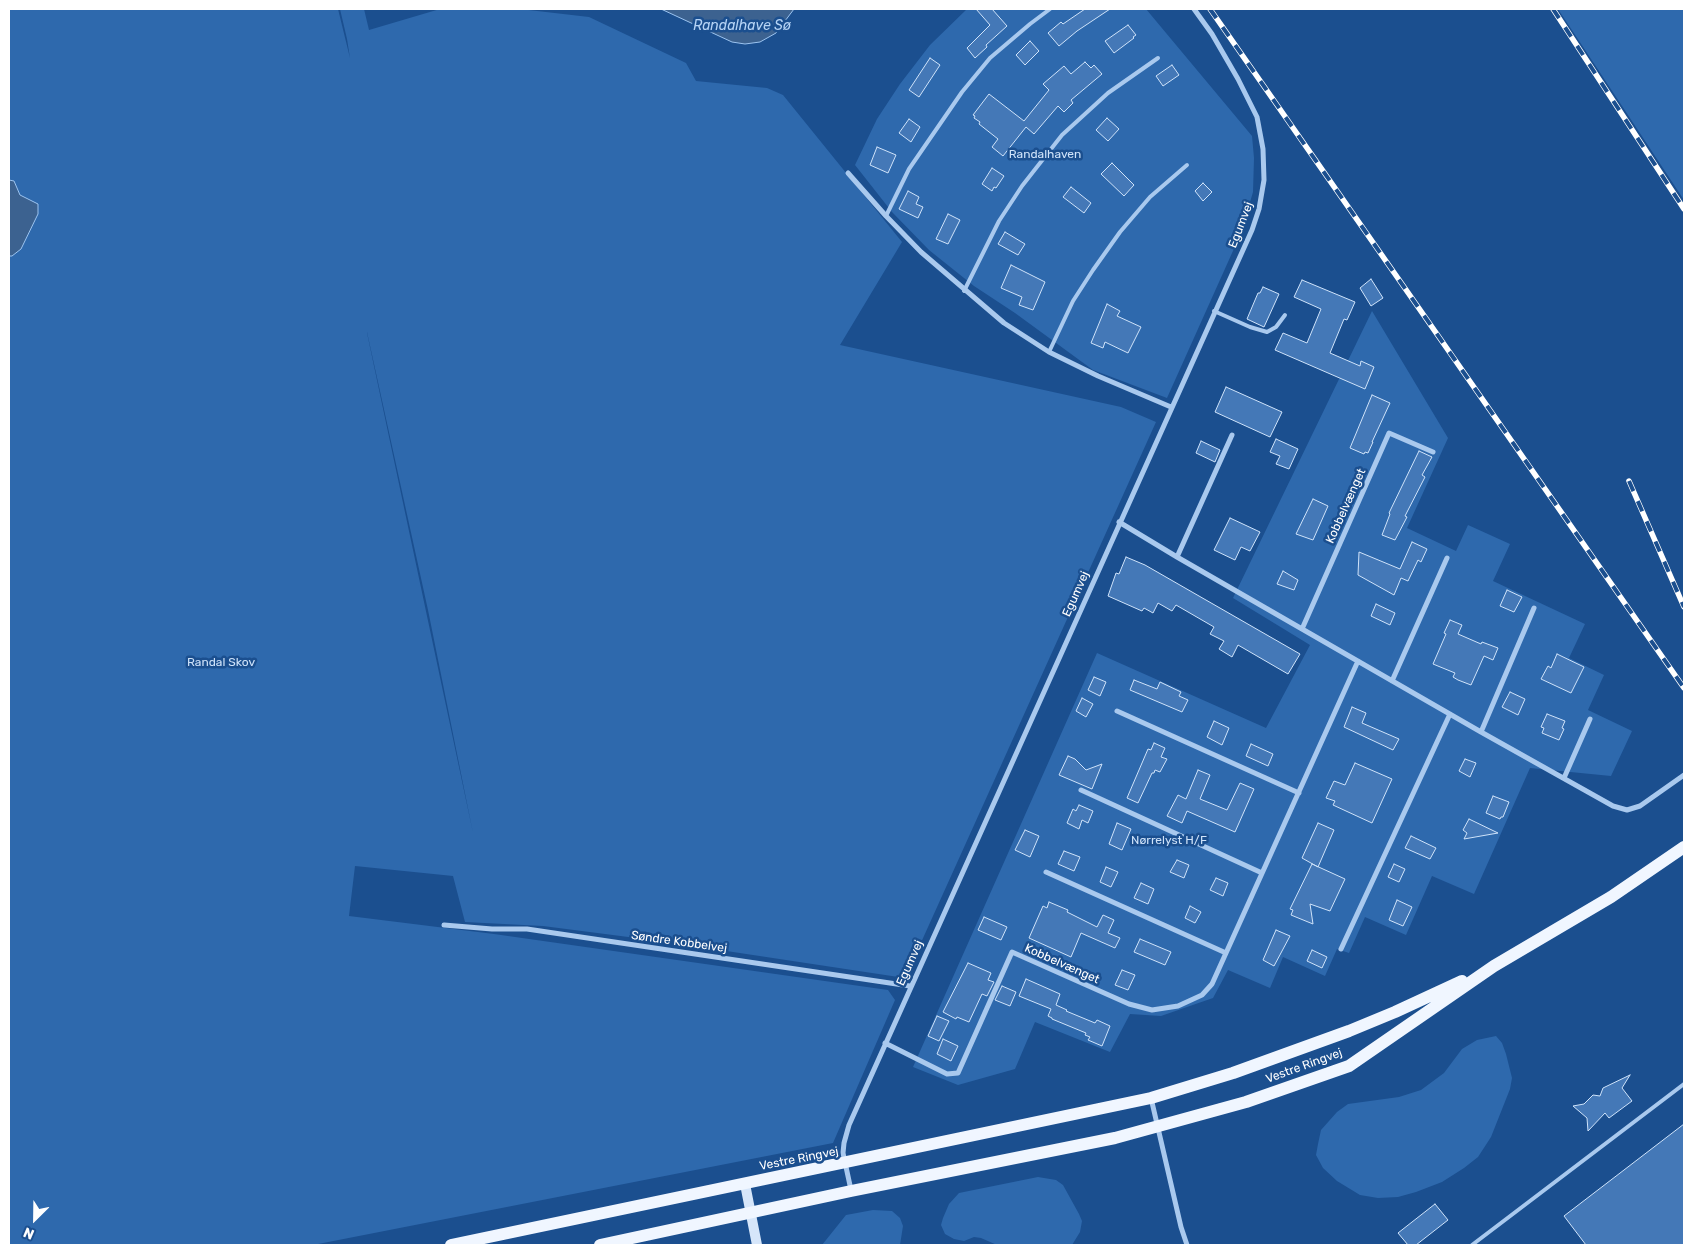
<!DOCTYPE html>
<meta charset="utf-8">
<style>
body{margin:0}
#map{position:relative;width:1693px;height:1254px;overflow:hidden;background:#1b4f8f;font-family:Rubik,sans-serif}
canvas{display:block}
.frame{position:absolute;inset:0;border:10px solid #fff;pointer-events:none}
.north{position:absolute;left:10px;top:1194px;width:50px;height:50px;-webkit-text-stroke:4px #1b4f8f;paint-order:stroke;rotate:203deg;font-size:14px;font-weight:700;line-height:20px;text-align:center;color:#fff}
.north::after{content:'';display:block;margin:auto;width:18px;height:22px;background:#fff;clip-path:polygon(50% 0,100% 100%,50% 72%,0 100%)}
</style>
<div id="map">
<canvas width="1693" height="1254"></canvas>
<div class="frame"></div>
<div class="north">N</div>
</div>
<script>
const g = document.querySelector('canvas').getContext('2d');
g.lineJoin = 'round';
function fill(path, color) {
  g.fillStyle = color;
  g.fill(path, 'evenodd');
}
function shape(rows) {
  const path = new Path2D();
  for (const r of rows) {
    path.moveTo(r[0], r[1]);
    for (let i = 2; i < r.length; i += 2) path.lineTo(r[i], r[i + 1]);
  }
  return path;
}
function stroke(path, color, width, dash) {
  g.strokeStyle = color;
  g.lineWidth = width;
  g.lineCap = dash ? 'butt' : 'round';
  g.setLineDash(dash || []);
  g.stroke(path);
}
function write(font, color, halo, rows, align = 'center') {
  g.font = font + ' Rubik,sans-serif';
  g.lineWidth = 5;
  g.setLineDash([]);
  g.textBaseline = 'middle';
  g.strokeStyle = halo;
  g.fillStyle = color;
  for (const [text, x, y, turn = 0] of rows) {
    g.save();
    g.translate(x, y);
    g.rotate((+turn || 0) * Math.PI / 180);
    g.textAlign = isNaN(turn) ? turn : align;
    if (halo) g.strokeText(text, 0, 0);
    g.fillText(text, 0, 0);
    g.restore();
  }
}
fill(shape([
 [9,9,338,9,350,58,347,39,340,9,364,9,369,30,440,9,520,9,589,17,686,63,696,81,767,88,783,95,902,242,840,345,1121,407,1156,422,905,978,667,942,543,926,465,922,453,876,355,866,349,916,494,934,888,990,895,1000,833,1143,313,1245,9,1245],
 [367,332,428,610,473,833,367,333],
 [967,9,1146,9,1252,136,1254,158,1253,192,1241,233,1167,398,1093,370,1015,313,974,286,929,250,892,212,855,165,877,119,900,84,930,45],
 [1558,9,1684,9,1684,200,1595,65],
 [1372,311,1448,438,1407,528,1456,551,1468,525,1510,544,1493,581,1585,624,1569,658,1604,675,1588,710,1632,731,1611,776,1530,768,1474,894,1432,876,1406,935,1365,917,1349,953,1337,949,1325,976,1283,957,1270,988,1228,970,1213,998,1161,1016,1130,1014,1110,1052,1035,1022,1015,1069,958,1085,913,1067,1097,653,1266,728,1310,645,1233,598],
 [1496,1036,1502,1043,1506,1054,1512,1078,1510,1089,1491,1137,1478,1157,1464,1168,1442,1182,1416,1192,1398,1197,1378,1198,1360,1195,1337,1181,1323,1168,1316,1155,1318,1144,1321,1130,1337,1112,1348,1104,1399,1097,1421,1090,1444,1073,1462,1049,1477,1040],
 [1038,1177,1056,1180,1063,1185,1079,1214,1082,1221,1080,1232,1072,1245,997,1245,981,1238,974,1237,964,1241,954,1239,945,1234,941,1225,943,1218,949,1204,959,1193],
 [873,1210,892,1211,900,1218,903,1226,900,1245,822,1245,846,1215]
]), '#2e69ad');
const water = shape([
 [661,9,794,9,776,33,760,42,745,44,732,42,661,9],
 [9,180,14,181,20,195,38,204,38,214,21,249,12,256,9,256,9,180]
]);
fill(water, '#3c6290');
stroke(water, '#9cc4f0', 1);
const building = shape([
 [976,9,992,9,1007,26,986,45,987,47,975,58,967,48,990,25,976,9],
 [1085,9,1110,9,1077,31,1059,46,1048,33,1061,22,1063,24,1085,9],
 [1128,25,1136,35,1133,37,1134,38,1114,53,1105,41,1128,25],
 [1030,41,1039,51,1025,65,1016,55,1030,41],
 [930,58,940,65,919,97,909,90,930,58],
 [1085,62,1091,68,1094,65,1102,74,1071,100,1073,103,1064,112,1058,106,1034,134,1026,127,1003,156,992,147,998,139,979,124,980,122,974,118,975,116,973,115,989,94,1024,121,1049,90,1043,84,1064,66,1071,74,1085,62],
 [1172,65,1179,75,1163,86,1156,76,1172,65],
 [1107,118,1119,129,1108,141,1096,130,1107,118],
 [909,119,920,127,911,142,899,133,909,119],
 [877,147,896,155,888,173,870,165,877,147],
 [1112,163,1134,185,1124,196,1101,174,1112,163],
 [992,168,1004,176,996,188,994,187,992,191,982,184,992,168],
 [1203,183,1212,192,1203,201,1195,191,1203,183],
 [1071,187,1091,203,1084,213,1063,197,1071,187],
 [908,191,919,197,916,204,923,207,918,218,899,209,908,191],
 [948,214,960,220,948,244,936,239,948,214],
 [1005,232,1025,244,1018,255,998,244,1005,232],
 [1011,265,1045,282,1033,310,1019,305,1022,297,1001,288,1011,265],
 [1371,279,1383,298,1371,306,1360,288,1371,279],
 [1302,280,1355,302,1347,320,1344,319,1330,353,1360,366,1361,361,1374,367,1365,389,1275,350,1283,333,1307,343,1321,309,1294,297,1302,280],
 [1263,287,1279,294,1264,327,1247,319,1258,293,1260,293,1263,287],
 [1107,304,1120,311,1117,316,1141,327,1128,353,1105,342,1103,348,1091,343,1107,304],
 [1226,387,1282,412,1270,437,1215,412,1226,387],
 [1372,395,1390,403,1372,442,1373,442,1368,453,1365,452,1364,454,1350,448,1372,395],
 [1276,439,1298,449,1289,469,1276,464,1280,456,1270,452,1276,439],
 [1201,441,1220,450,1215,462,1196,453,1201,441],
 [1419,451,1432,457,1422,475,1425,477,1405,516,1407,517,1395,540,1382,535,1390,514,1389,513,1419,451],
 [1313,499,1328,506,1313,540,1296,534,1313,499],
 [1230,518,1260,532,1250,551,1241,547,1235,560,1214,550,1230,518],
 [1412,542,1427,549,1421,562,1418,560,1408,581,1401,578,1394,595,1358,575,1359,552,1400,569,1412,542],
 [1126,557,1145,565,1300,654,1288,674,1238,645,1232,657,1219,649,1224,641,1210,634,1214,627,1176,605,1172,611,1158,603,1153,613,1144,608,1142,611,1108,596,1116,573,1119,574,1126,557],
 [1283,571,1298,580,1294,590,1277,584,1283,571],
 [1507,590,1522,597,1514,612,1500,606,1507,590],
 [1376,604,1395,613,1390,625,1371,616,1376,604],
 [1450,620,1462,625,1458,634,1481,644,1482,642,1498,648,1493,660,1484,656,1471,685,1458,680,1453,677,1455,673,1433,664,1446,634,1444,633,1450,620],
 [1557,654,1584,667,1571,693,1541,679,1548,666,1551,668,1557,654],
 [1094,677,1106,682,1100,696,1088,690,1094,677],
 [1134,680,1157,689,1160,682,1181,692,1179,696,1188,700,1182,712,1130,690,1134,680],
 [1510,692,1525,699,1518,715,1502,707,1510,692],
 [1082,698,1093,704,1086,717,1076,711,1082,698],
 [1352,707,1366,713,1362,723,1399,739,1393,750,1344,727,1352,707],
 [1547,714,1565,721,1562,728,1564,729,1559,740,1542,733,1544,728,1541,727,1547,714],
 [1214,721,1229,728,1222,745,1207,737,1214,721],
 [1154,743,1165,748,1161,757,1167,759,1160,772,1155,770,1154,773,1152,773,1138,803,1127,798,1148,749,1151,750,1154,743],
 [1251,744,1273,754,1268,766,1246,756,1251,744],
 [1068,756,1075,759,1086,770,1102,764,1092,789,1059,775,1068,756],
 [1465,759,1476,763,1470,777,1459,771,1465,759],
 [1355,763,1392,779,1372,823,1333,805,1335,801,1326,798,1334,781,1345,785,1355,763],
 [1198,770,1210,775,1200,799,1227,810,1240,783,1254,789,1235,832,1187,811,1182,823,1167,816,1178,795,1186,799,1198,770],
 [1493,796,1509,802,1503,817,1501,817,1500,819,1486,813,1493,796],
 [1079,805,1093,811,1088,823,1082,820,1079,829,1067,823,1073,809,1076,811,1079,805],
 [1469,819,1498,833,1464,839,1467,833,1463,830,1469,819],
 [1117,823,1131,829,1122,850,1109,844,1117,823],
 [1318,823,1334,830,1318,867,1302,858,1318,823],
 [1025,830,1039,836,1030,857,1015,850,1025,830],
 [1411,836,1436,848,1430,859,1405,848,1411,836],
 [1064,851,1080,857,1074,871,1058,864,1064,851],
 [1177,860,1189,865,1184,878,1170,872,1177,860],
 [1312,864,1345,879,1330,911,1310,904,1313,924,1291,915,1293,910,1290,909,1312,864],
 [1394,864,1405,869,1399,882,1388,877,1394,864],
 [1106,867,1118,872,1111,887,1100,882,1106,867],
 [1216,878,1228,883,1223,896,1210,890,1216,878],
 [1141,883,1154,889,1148,904,1134,898,1141,883],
 [1397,900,1412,907,1403,926,1389,920,1397,900],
 [1049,902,1068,910,1067,912,1097,927,1103,915,1114,920,1108,933,1120,938,1115,948,1081,933,1071,957,1029,938,1043,906,1047,908,1049,902],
 [1190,906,1201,912,1195,923,1185,918,1190,906],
 [984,917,1007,927,1001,940,978,930,984,917],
 [1276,930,1290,936,1274,966,1263,960,1276,930],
 [1140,939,1171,952,1165,965,1134,952,1140,939],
 [1312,950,1327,957,1322,968,1307,961,1312,950],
 [968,963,991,973,988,980,994,982,987,996,982,994,969,1022,957,1017,956,1019,943,1012,968,963],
 [1122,970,1135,975,1128,990,1115,985,1122,970],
 [1026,979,1060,994,1056,1005,1067,1010,1066,1011,1095,1023,1097,1020,1110,1026,1102,1046,1088,1040,1090,1037,1085,1035,1086,1033,1052,1019,1052,1018,1048,1016,1051,1009,1019,996,1026,979],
 [1002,986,1016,992,1010,1006,995,1000,1002,986],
 [937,1016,949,1021,939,1041,928,1036,937,1016],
 [943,1039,958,1046,951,1061,937,1054,943,1039],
 [1630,1075,1622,1088,1632,1101,1609,1118,1605,1113,1588,1131,1587,1118,1573,1106,1584,1104,1593,1095,1600,1096,1603,1088,1630,1075],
 [1684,1124,1684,1245,1586,1245,1564,1216,1684,1124],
 [1435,1204,1448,1220,1416,1245,1408,1245,1398,1233,1435,1204]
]);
fill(building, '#4478b7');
stroke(building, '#cfe3fa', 1);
stroke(shape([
 [886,216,909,169,962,92,990,58,1030,24,1050,9],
 [964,291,999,221,1022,186,1062,135,1108,93,1158,58],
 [1214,311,1250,327,1267,332,1276,327,1285,315],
 [1049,352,1073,301,1093,270,1120,232,1150,197,1187,165],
 [1472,1245,1684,1084]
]), '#a9c9ee', 4);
stroke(shape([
 [848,173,886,216,921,252,1004,323,1049,352,1098,376,1171,407],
 [1119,522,1177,557,1481,732,1613,806,1627,810,1640,806,1684,775],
 [1177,557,1232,435],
 [1302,629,1389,433,1433,452],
 [1392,681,1447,558],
 [1117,711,1299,793],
 [1481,732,1534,608],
 [1564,778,1590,719],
 [1081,790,1262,873],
 [1046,872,1226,953,1358,661],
 [444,925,492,929,527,929,910,986],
 [1341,949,1450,714],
 [885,1043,947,1074,958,1073,1012,952,1129,1004,1152,1010,1178,1006,1202,995,1212,984,1226,953],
 [1151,1098,1181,1227,1187,1245],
 [851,1190,843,1153,844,1143,849,1125,1252,230,1259,209,1264,180,1263,149,1257,117,1238,79,1212,34,1194,9]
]), '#a9c9ee', 5);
stroke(shape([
 [745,1184,757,1245]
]), '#d6e6fa', 10);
stroke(shape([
 [451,1245,1151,1098,1233,1073,1349,1031,1395,1012,1462,981],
 [600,1245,851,1191,1115,1138,1246,1102,1349,1066,1494,966,1611,897,1684,847]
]), '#f0f6ff', 12);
const rail = shape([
 [1210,9,1684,688],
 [1553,9,1684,209],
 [1629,481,1684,607]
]);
stroke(rail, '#fff', 5.5);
stroke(rail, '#1b4f8f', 4, [11]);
write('12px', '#cfe3fa', '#1b4f8f', [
 ["Randalhaven",1045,155],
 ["Randal Skov",221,663],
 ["Nørrelyst H/F",1169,841]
]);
write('12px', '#fff', '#1b4f8f', [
 ["Egumvej",1241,225,-69],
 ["Kobbelvænget",1346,506,-66],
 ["Egumvej",1076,594,-66],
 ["Søndre Kobbelvej",679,942,8],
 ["Egumvej",910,963,-66],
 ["Kobbelvænget",1062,964,24],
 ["Vestre Ringvej",1304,1066,-20],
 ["Vestre Ringvej",799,1159,-11]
]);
write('italic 14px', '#b5d3f5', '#1b4f8f', [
 ["Randalhave Sø",742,26]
]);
</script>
